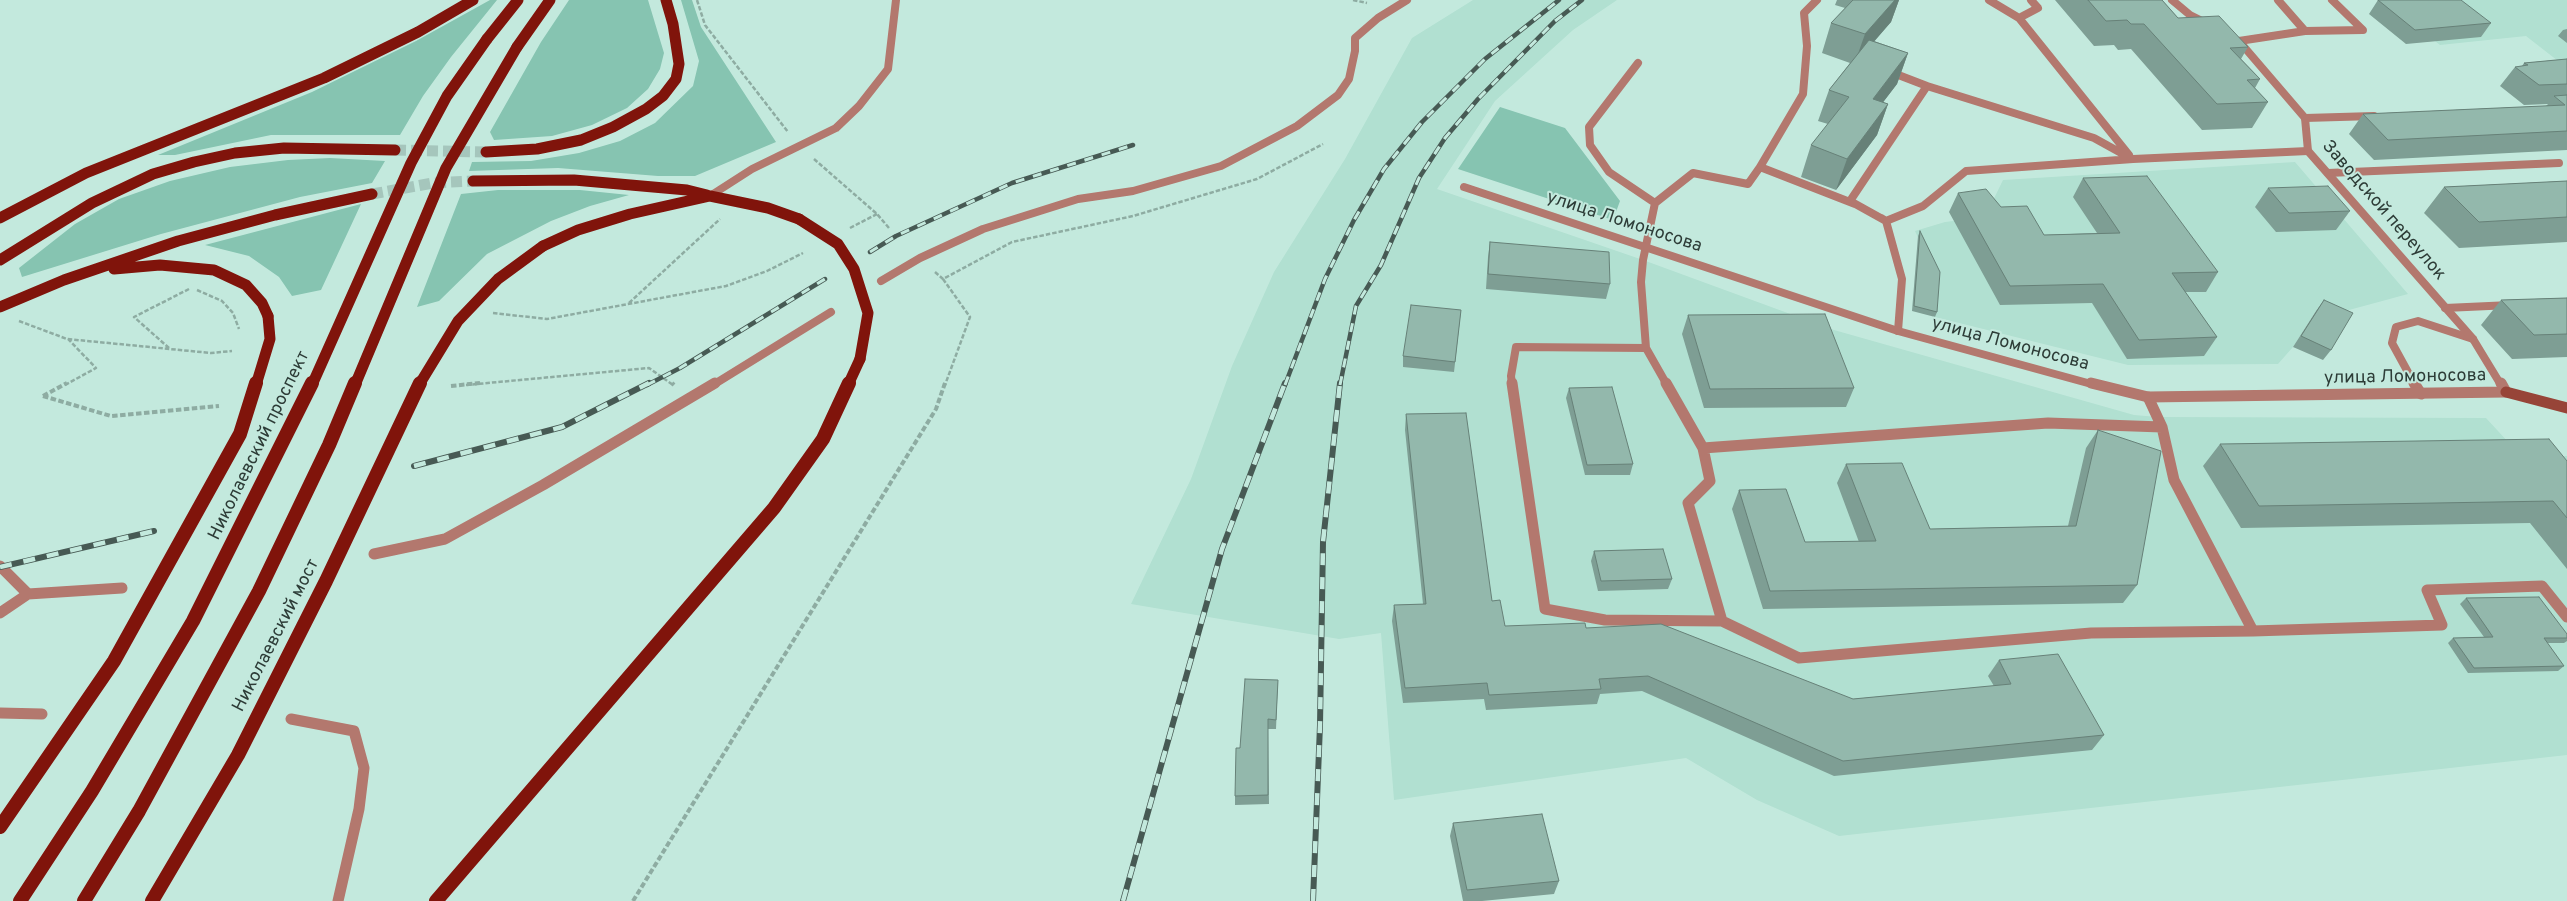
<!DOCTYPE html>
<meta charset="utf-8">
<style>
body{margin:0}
canvas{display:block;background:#c3e9dd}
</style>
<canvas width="2567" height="901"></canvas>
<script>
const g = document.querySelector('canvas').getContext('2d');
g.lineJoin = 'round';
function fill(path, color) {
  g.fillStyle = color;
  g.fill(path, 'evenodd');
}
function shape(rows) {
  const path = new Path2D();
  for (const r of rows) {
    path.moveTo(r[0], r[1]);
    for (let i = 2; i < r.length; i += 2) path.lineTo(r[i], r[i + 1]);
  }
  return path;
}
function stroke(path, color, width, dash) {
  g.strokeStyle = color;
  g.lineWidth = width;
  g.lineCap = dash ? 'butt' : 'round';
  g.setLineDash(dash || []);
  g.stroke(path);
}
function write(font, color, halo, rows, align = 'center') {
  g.font = font + ' Overpass,sans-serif';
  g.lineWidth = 4;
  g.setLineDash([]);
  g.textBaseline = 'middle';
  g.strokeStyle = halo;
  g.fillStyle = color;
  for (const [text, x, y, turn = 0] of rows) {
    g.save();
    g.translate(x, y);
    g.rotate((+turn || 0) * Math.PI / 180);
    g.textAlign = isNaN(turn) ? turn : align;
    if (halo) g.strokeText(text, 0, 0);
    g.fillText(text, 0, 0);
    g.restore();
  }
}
fill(shape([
 [1473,0,1617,0,1573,30,1495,101,1437,189,1643,260,1834,330,2134,415,2158,417,2486,418,2522,457,2567,456,2567,755,1839,836,1757,800,1686,758,1394,800,1381,633,1339,639,1131,604,1191,479,1232,366,1274,272,1345,159,1412,38],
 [2383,0,2567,0,2567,68,2526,36,2440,45],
 [2295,162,2408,294,2327,316,2316,311,2293,347,2278,364,2128,365,1935,317,1934,272,1915,231,1945,222,1985,217,2003,180]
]), '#b1e0d1');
fill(shape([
 [490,0,497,0,451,57,423,96,400,135,271,135,175,155,158,155,312,92,416,41],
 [569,0,648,0,664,53,660,69,648,89,627,108,592,125,552,136,494,140,490,132,541,42],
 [681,0,692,0,701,27,776,142,695,176,658,176,558,168,469,171,472,162,531,161,579,153,620,141,655,123,693,86,699,61],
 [1500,107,1565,128,1620,201,1613,220,1458,169],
 [330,158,385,161,372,183,300,197,161,234,22,277,19,268,75,224,119,199,170,181,230,167,288,160],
 [498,190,580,190,629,195,590,206,551,221,487,254,439,301,417,307,461,194],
 [361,204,321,290,292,296,279,277,249,256,205,245]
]), '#86c4b1');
stroke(shape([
 [395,150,486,152],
 [372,194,433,183,473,181]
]), '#a5c6bc', 11, [11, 5]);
stroke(shape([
 [697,0,705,25,788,132],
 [1353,0,1367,3],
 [814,159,877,214,889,228],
 [850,228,877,214],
 [935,272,943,279,1012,242,1133,216,1257,179,1323,144],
 [943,279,970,317,945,385],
 [197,290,222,301,233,313,239,329],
 [629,303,720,219],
 [493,313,547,319,726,286,767,271,803,253],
 [19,321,67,339,211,353,232,351],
 [169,348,134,317,189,289],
 [65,385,96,368,68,339],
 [466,385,649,368,673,385]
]), '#8eaca2', 2.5, [4.5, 2]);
stroke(shape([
 [672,383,674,385],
 [451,386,480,383],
 [43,396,111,416,219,406],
 [43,396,67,383],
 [633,901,936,409,945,383]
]), '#8eaca2', 4, [5.5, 2.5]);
stroke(shape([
 [1817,0,1804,13,1807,46,1803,94,1760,167,1855,204],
 [1989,0,2019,18,2129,155],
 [2019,18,2038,8,2031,0],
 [2305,31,2363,30,2332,0],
 [2239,41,2305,31,2278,0],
 [1638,63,1589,127,1590,145,1609,172,1655,203,1643,260,1641,282,1646,348],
 [1888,71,1927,86,1850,201,1886,221,1923,206,1966,171,2133,159,2308,151],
 [1927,86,2094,138,2132,159],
 [2305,118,2374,116],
 [2328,173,2559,163],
 [1655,203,1693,173,1748,184,1760,167],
 [1881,218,1886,221,1902,279,1898,331],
 [881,281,920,258,983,229,1078,199,1133,191,1221,166,1297,126,1338,95,1349,79,1355,51,1355,38,1378,18,1407,0],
 [2445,308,2511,305],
 [713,385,831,312],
 [1512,385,1511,376,1516,347,1646,348,1667,385],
 [2415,385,2392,343,2396,327,2418,321,2473,339]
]), '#b3786e', 8);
stroke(shape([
 [1512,383,1545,609,1605,620,1722,621],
 [1666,383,1703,448,1710,481,1688,503,1722,621],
 [2414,383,2421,394],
 [1703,448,2048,423,2162,427],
 [374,554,445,539,543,485,715,383],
 [0,566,28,594],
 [0,613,28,594,122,588],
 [1722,621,1799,658,2091,633,2253,631,2174,480,2162,427,2148,397],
 [2253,631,2442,625,2427,590,2542,586,2567,617],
 [0,713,42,714],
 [291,719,354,731,364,768,359,809,338,901]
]), '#b3786e', 11);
stroke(shape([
 [2172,0,2190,15,2206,23],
 [2239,41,2305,118,2308,151,2473,339,2501,385],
 [1464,187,1898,331,2095,385],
 [710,196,752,169,836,128,859,106,888,69,896,0]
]), '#b3786e', 8);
stroke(shape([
 [2091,383,2148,397,2506,392],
 [2501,383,2506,392]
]), '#b3786e', 11);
stroke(shape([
 [2506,392,2567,408]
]), '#974438', 11);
stroke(shape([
 [487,39,518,0],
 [517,47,550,0],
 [486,152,537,149,581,140,613,127,646,109,663,96,676,79,679,64,673,24,666,0],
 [473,181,574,180,687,190,707,195],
 [0,218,86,173,324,78,418,32,473,0],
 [543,246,578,230,630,214,710,196,768,208,799,219],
 [0,260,92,203,153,174,194,162,235,153,284,148,395,150],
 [114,269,160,265,214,270,246,285,262,303,268,316],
 [0,307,64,280,178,241,275,215,372,194],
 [848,385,860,359]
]), '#80140b', 11);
stroke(shape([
 [436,901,774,508,823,439,849,383]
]), '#80140b', 14);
const railFar1 = shape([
 [870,252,896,236,1012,183,1133,145],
 [647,385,680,368,825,279],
 [1285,385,1325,279,1354,220,1384,169,1422,122,1485,59,1559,0],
 [1340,385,1356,306,1381,265,1419,178,1445,138,1478,99,1555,21,1582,0]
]);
const rail = shape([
 [414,466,562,427,649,383],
 [0,567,154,531],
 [1123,901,1222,549,1285,383],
 [1313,901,1320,725,1323,542,1340,383]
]);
stroke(railFar1, '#475a54', 4.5);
stroke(rail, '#475a54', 6);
stroke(railFar1, '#c3e9dd', 3, [9]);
stroke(rail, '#c3e9dd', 4.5, [12]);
stroke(shape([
 [799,219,838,244,854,269,868,313,860,359],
 [256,385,270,339,268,316],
 [312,385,411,163,447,96,487,39],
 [355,385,446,168,517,47],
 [419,385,458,321,498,279,543,246]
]), '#80140b', 11);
stroke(shape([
 [0,827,114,661,240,434,256,383],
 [20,901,92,791,193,621,312,383],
 [84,901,139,811,259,591,329,445,355,383],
 [152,901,238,755,326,581,420,383]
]), '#80140b', 14);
fill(shape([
 [1837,0,1899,0,1891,22,1874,41,1908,53,1897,84,1883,102,1888,104,1877,135,1836,190,1801,177,1811,145,1828,124,1818,121,1829,90,1850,63,1822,53,1831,23,1845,8,1835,5],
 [2055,0,2162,0,2178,18,2248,47,2241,59,2260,79,2255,88,2268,102,2252,128,2202,130,2131,49,2118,50,2114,45,2094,46],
 [2378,0,2491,23,2481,37,2406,44,2369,14],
 [2567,29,2567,43,2558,36,2563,30],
 [2567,59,2567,150,2374,160,2349,134,2363,114,2546,106,2548,104,2524,105,2500,86,2515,67,2522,66,2524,63],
 [2083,178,2218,272,2206,292,2185,292,2217,337,2204,356,2127,359,2092,303,2000,305,1949,212,1958,193,2001,207,2044,235,2097,233,2073,197],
 [2567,181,2567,242,2459,248,2424,213,2444,187],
 [2268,188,2350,211,2336,230,2276,232,2255,207],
 [1920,231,1937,312,1935,317,1912,311,1918,236],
 [1490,242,1610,284,1606,299,1486,289,1488,257],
 [2567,298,2567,357,2512,359,2481,325,2501,300],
 [2324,300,2331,350,2323,360,2293,347,2316,311],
 [1461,310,1454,372,1403,367,1403,356],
 [1688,315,1854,388,1846,407,1704,408,1682,334],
 [1569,388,1633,464,1630,475,1585,475,1566,398],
 [1406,414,1492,601,1505,626,1586,628,1853,699,1994,686,1988,676,1999,660,2104,735,2092,750,1834,776,1642,691,1600,694,1597,704,1486,710,1484,699,1403,703,1392,621,1394,605,1423,604,1405,430],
 [2098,430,2137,585,2123,603,1763,609,1732,509,1739,490,1805,542,1859,542,1837,483,1846,464,1930,529,2068,526,2086,448],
 [2220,444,2567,461,2567,569,2530,523,2241,528,2203,466],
 [1594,551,1672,579,1668,589,1598,591,1591,561],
 [2466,598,2567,634,2567,641,2564,643,2547,643,2564,666,2558,671,2468,673,2448,643,2453,638,2484,637,2460,604],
 [1278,680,1276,729,1268,729,1269,804,1235,805,1235,796,1240,748],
 [1453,823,1559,881,1554,894,1482,901,1463,901,1450,836]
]), '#7e9e94');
fill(shape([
 [1895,0,1899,0,1891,22,1854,65,1865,34],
 [1908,53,1897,84,1862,130,1873,99],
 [1888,104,1877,135,1836,190,1847,159]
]), '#678178');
const building = shape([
 [1853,0,1895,0,1865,34,1831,23,1853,0],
 [2088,0,2162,0,2178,18,2219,16,2248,47,2230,48,2260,79,2247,80,2268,102,2217,104,2144,24,2131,24,2127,20,2106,21,2088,0],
 [2378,0,2461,0,2491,23,2415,30,2378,0],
 [1869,40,1908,53,1873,99,1888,104,1847,159,1811,145,1849,97,1829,90,1869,40],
 [2567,59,2567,84,2539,85,2515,67,2528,65,2524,63,2567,59],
 [2567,95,2567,131,2388,140,2363,114,2565,105,2554,96,2567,95],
 [2147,176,2218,272,2172,273,2217,337,2139,340,2103,284,2010,286,1958,193,1986,189,2001,207,2027,206,2044,235,2120,233,2083,178,2147,176],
 [2567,181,2567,217,2479,222,2444,187,2567,181],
 [2328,186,2350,211,2289,213,2268,188,2328,186],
 [1920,231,1940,272,1937,312,1914,306,1920,231],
 [1490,242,1609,252,1610,284,1488,274,1490,242],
 [2567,298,2567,334,2534,335,2501,300,2567,298],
 [2324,300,2353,313,2331,350,2301,336,2324,300],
 [1411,305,1461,310,1455,362,1403,356,1411,305],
 [1825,314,1854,388,1710,389,1688,315,1825,314],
 [1612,387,1633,464,1587,465,1569,388,1612,387],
 [1466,413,1492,601,1500,600,1505,626,1585,623,1586,628,1661,624,1853,699,2011,684,1999,660,2058,654,2104,735,1843,761,1648,676,1599,679,1601,689,1489,695,1487,683,1405,688,1394,605,1426,604,1406,414,1466,413],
 [2098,430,2161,451,2137,585,1770,591,1739,490,1786,489,1805,542,1876,541,1846,464,1902,463,1930,529,2076,526,2098,430],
 [2549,439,2567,461,2567,518,2553,501,2259,506,2220,444,2549,439],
 [1663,549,1672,579,1601,581,1594,551,1663,549],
 [2539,597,2567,634,2567,638,2544,638,2564,666,2474,668,2453,638,2493,637,2466,598,2539,597],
 [1245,679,1278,680,1276,720,1268,719,1268,795,1235,796,1236,748,1240,748,1245,679],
 [1542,814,1559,881,1467,890,1453,823,1542,814]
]);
fill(building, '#93b8ac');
stroke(building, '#678178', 1);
write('18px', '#2d3c37', '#c3e9dd', [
 ["Заводской переулок",2383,211,49],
 ["улица Ломоносова",1624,223,18],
 ["улица Ломоносова",2010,345,15],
 ["улица Ломоносова",2405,378,-1],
 ["Николаевский проспект",260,446,-64],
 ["Николаевский мост",277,636,-63]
]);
</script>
